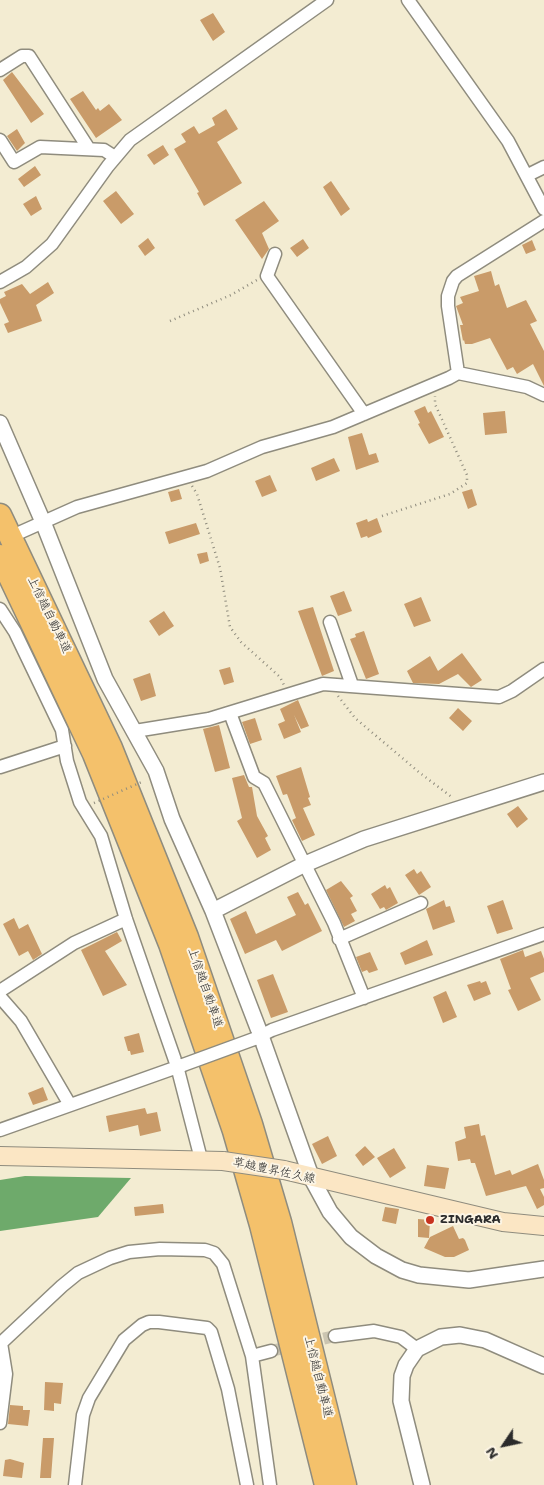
<!DOCTYPE html>
<meta charset="utf-8">
<style>
body{margin:0}
#map{position:relative;width:544px;height:1485px;overflow:hidden;background:#f3ecd2;font-family:"Shantell Sans",sans-serif}
canvas{display:block}
.north{position:absolute;left:479px;top:1420px;width:50px;height:50px;-webkit-text-stroke:4px #fcf5e5;paint-order:stroke;rotate:236deg;font-size:14px;font-weight:700;line-height:20px;text-align:center;color:#2b2b2b}
.north::after{content:'';display:block;margin:auto;width:18px;height:22px;background:#2b2b2b;clip-path:polygon(50% 0,100% 100%,50% 72%,0 100%)}
</style>
<div id="map">
<canvas width="544" height="1485"></canvas>
<div class="north">N</div>
</div>
<script>
const g = document.querySelector('canvas').getContext('2d');
g.lineJoin = 'round';
function fill(path, color) {
  g.fillStyle = color;
  g.fill(path, 'evenodd');
}
function shape(rows) {
  const path = new Path2D();
  for (const r of rows) {
    path.moveTo(r[0], r[1]);
    for (let i = 2; i < r.length; i += 2) path.lineTo(r[i], r[i + 1]);
  }
  return path;
}
function stroke(path, color, width, dash) {
  g.strokeStyle = color;
  g.lineWidth = width;
  g.lineCap = dash ? 'butt' : 'round';
  g.setLineDash(dash || []);
  g.stroke(path);
}
function write(font, color, halo, rows, align = 'center') {
  g.font = font + ' "Shantell Sans","Klee One",sans-serif';
  g.lineWidth = 4;
  g.setLineDash([]);
  g.textBaseline = 'middle';
  g.strokeStyle = halo;
  g.fillStyle = color;
  for (const [text, x, y, turn = 0] of rows) {
    g.save();
    g.translate(x, y);
    g.rotate((+turn || 0) * Math.PI / 180);
    g.textAlign = isNaN(turn) ? turn : align;
    if (halo) g.strokeText(text, 0, 0);
    g.fillText(text, 0, 0);
    g.restore();
  }
}
fill(shape([
 [25,1176,131,1178,98,1217,0,1231,0,1180]
]), '#6eaa6b');
fill(shape([
 [213,13,225,32,213,41,200,20],
 [12,72,44,114,31,123,3,80],
 [83,91,96,110,98,108,100,111,109,104,122,120,96,138,70,99],
 [226,109,238,129,217,142,242,183,204,206,197,193,199,192,174,149,186,142,181,134,194,126,199,134,215,125,212,118],
 [17,129,25,143,17,151,7,136],
 [163,145,169,155,154,165,147,155],
 [35,166,41,175,24,187,18,179],
 [331,181,350,209,341,216,323,187],
 [116,191,134,214,121,224,103,201],
 [36,196,42,209,31,216,23,204],
 [264,201,279,221,262,233,269,249,262,259,235,220],
 [148,238,155,248,145,256,138,246],
 [303,239,309,248,297,257,290,248],
 [532,240,536,250,526,254,522,245],
 [491,271,495,286,499,284,507,308,526,300,537,321,530,324,544,351,544,386,533,364,517,374,513,367,507,370,490,338,472,344,465,344,464,340,463,341,460,325,463,325,456,306,463,303,460,297,479,291,474,276],
 [48,282,54,293,36,305,42,321,8,333,4,324,9,322,0,303,0,299,6,296,4,292,22,284,30,294],
 [425,406,428,413,431,411,444,437,429,444,418,424,420,423,414,411],
 [505,411,507,433,485,435,483,413],
 [362,433,369,455,376,453,379,462,356,470,348,437],
 [334,458,340,471,316,481,311,468],
 [270,475,277,491,262,497,255,481],
 [179,489,182,499,171,502,168,492],
 [472,489,477,505,468,509,462,492],
 [377,518,382,532,368,538,367,536,361,538,356,523,367,519,368,522],
 [196,523,200,534,169,544,165,532],
 [207,552,209,561,200,564,197,554],
 [344,591,352,611,338,616,330,596],
 [421,597,431,621,414,627,404,604],
 [313,607,334,671,322,676,298,611],
 [164,611,174,626,159,636,149,621],
 [364,631,379,674,366,679,350,639,356,637,355,634],
 [462,653,482,680,471,687,458,674,439,684,413,683,407,671,430,656,438,671],
 [230,667,234,682,224,685,219,670],
 [150,673,156,696,141,701,133,679],
 [298,700,309,726,301,729,294,715,301,732,284,739,278,724,285,721,280,709],
 [458,708,472,721,463,731,449,718],
 [255,718,262,740,250,744,242,722],
 [219,725,230,768,215,772,203,729],
 [301,767,310,797,308,798,311,805,303,808,315,835,302,841,292,820,296,818,287,794,283,795,276,776],
 [244,775,249,787,252,787,257,816,268,836,265,838,271,850,257,858,237,821,242,818,232,778],
 [518,806,528,819,517,828,507,814],
 [414,869,417,874,421,871,431,887,419,895,405,875],
 [341,881,353,896,350,898,357,911,351,914,355,921,344,927,326,890],
 [385,885,387,889,390,887,398,903,386,910,384,907,380,909,371,894],
 [298,892,305,905,308,903,322,931,282,951,276,940,245,954,230,919,246,911,256,934,296,915,287,897],
 [444,900,446,907,450,906,455,922,433,930,426,909],
 [503,900,513,929,497,934,487,906],
 [14,918,19,929,28,924,42,954,33,960,28,951,19,956,3,924],
 [117,932,122,941,105,951,127,985,103,996,81,950],
 [427,940,433,955,405,965,400,953],
 [523,950,525,957,541,951,544,959,544,972,530,978,541,1000,518,1011,508,990,511,989,500,959],
 [370,952,378,970,369,973,367,970,362,972,356,957],
 [273,974,288,1012,271,1018,257,980],
 [480,981,481,983,486,981,491,994,474,1001,467,985],
 [446,991,457,1017,443,1023,433,997],
 [139,1033,144,1052,131,1055,130,1051,128,1051,124,1037],
 [43,1087,48,1100,33,1105,28,1093],
 [145,1108,147,1114,157,1112,161,1131,140,1136,138,1125,109,1132,106,1116],
 [479,1124,481,1136,485,1135,495,1175,510,1170,512,1175,538,1164,544,1180,544,1188,540,1189,544,1197,544,1205,537,1209,526,1186,486,1196,475,1163,471,1163,470,1159,458,1161,455,1142,466,1138,464,1127],
 [328,1136,337,1156,322,1164,312,1144],
 [365,1146,375,1157,363,1166,355,1155],
 [394,1148,406,1168,390,1178,377,1158],
 [427,1165,449,1168,445,1189,424,1186],
 [163,1204,164,1213,135,1216,134,1207],
 [385,1207,399,1209,396,1224,382,1221],
 [418,1219,430,1220,429,1238,418,1237],
 [453,1226,459,1239,463,1238,465,1240,469,1250,454,1257,445,1257,424,1248,430,1237],
 [45,1382,63,1383,61,1404,54,1403,54,1411,44,1410],
 [10,1405,23,1406,23,1410,30,1410,28,1426,8,1424],
 [43,1438,54,1438,51,1478,40,1478],
 [10,1459,24,1463,22,1478,3,1476,5,1460]
]), '#c99b69');
stroke(shape([
 [271,1351,335,1336]
]), '#cbc5b1', 12, [12, 6]);
const minor = shape([
 [408,0,508,141,544,209],
 [0,70,22,56,29,56,89,149],
 [0,140,14,162,40,147,104,150,115,157],
 [528,175,544,167],
 [275,254,267,276,364,414],
 [0,282,26,267,52,244,108,166,130,140,327,0],
 [458,373,527,387,544,395],
 [21,532,77,507,207,471,262,447,333,427,449,378,458,373,448,306,448,296,453,281,457,276,544,221],
 [0,609,15,632,62,730,67,761,80,802,101,836,126,919,177,1066,201,1159],
 [330,622,352,685],
 [230,713,254,777,264,783,334,923,364,998],
 [135,731,209,719,323,684,499,697,512,691,544,669],
 [0,767,65,746],
 [339,939,421,903],
 [0,991,74,943,126,919],
 [0,997,21,1021,70,1105],
 [254,1039,272,1030,544,934],
 [0,1130,183,1065],
 [335,1336,374,1331,401,1337,417,1349],
 [0,1344,62,1286,78,1273,110,1258,129,1252,160,1249,205,1250,214,1253,223,1264,252,1356,270,1485],
 [252,1356,271,1351],
 [0,1423,6,1374,1,1343],
 [75,1485,83,1415,89,1398,124,1340,142,1325,149,1322,159,1322,207,1328,211,1332,228,1389,247,1485]
]);
const tertiary = shape([
 [0,423,43,522,105,679,156,771,172,819,213,911,261,1036,312,1179,330,1212,351,1237,376,1256,402,1270,419,1275,469,1280,544,1269],
 [213,911,303,865,364,839,544,782],
 [422,1485,401,1401,402,1376,406,1365,417,1349,441,1337,460,1335,485,1340,544,1366]
]);
const secondary = shape([
 [0,1156,223,1161],
 [284,1170,503,1222,544,1226]
]);
const motorway = shape([
 [0,515,111,748,187,937,251,1124,280,1222,345,1485],
 [0,556,94,754,170,944,234,1131,261,1225,326,1485]
]);
stroke(minor, '#8f8c7e', 15);
stroke(tertiary, '#8f8c7e', 18);
stroke(secondary, '#8f8c7e', 20);
stroke(motorway, '#8f8c7e', 25);
stroke(shape([
 [170,321,231,295,257,280],
 [192,486,197,494,220,568,230,627,241,642,280,677,284,685],
 [382,516,450,494,467,483,467,475,435,404,435,396],
 [338,696,355,718,420,773,453,798]
]), '#8f8c7e', 2.5, [1, 4]);
stroke(minor, '#fff', 12);
stroke(tertiary, '#fff', 15);
stroke(secondary, '#fbe6c4', 18);
stroke(motorway, '#f4c16b', 22);
const minorBridge = shape([
 [183,1065,254,1039]
]);
const secondaryBridge = shape([
 [223,1161,284,1170]
]);
stroke(minorBridge, '#8f8c7e', 15, []);
stroke(secondaryBridge, '#8f8c7e', 20, []);
stroke(shape([
 [94,803,144,781]
]), '#8f8c7e', 2.5, [1, 4]);
stroke(minorBridge, '#fff', 12);
stroke(secondaryBridge, '#fbe6c4', 18);
for (const [x, y, r, color] of [
 [430,1220,5,"#c8321e"]
]) {
  const dot = new Path2D();
  dot.arc(x, y, r, 0, 2 * Math.PI);
  g.fillStyle = color;
  g.fill(dot);
  stroke(dot, '#fcf5e5', 2);
}
write('12px', '#2b2b2b', '#fcf5e5', [
 ["上信越自動車道",49,615,64],
 ["上信越自動車道",205,988,71],
 ["草越豊昇佐久線",274,1171,12],
 ["上信越自動車道",318,1377,76]
]);
write('bold 12px', '#2b2b2b', '#fcf5e5', [
 ["ZINGARA",440,1220]
], 'left');
</script>
